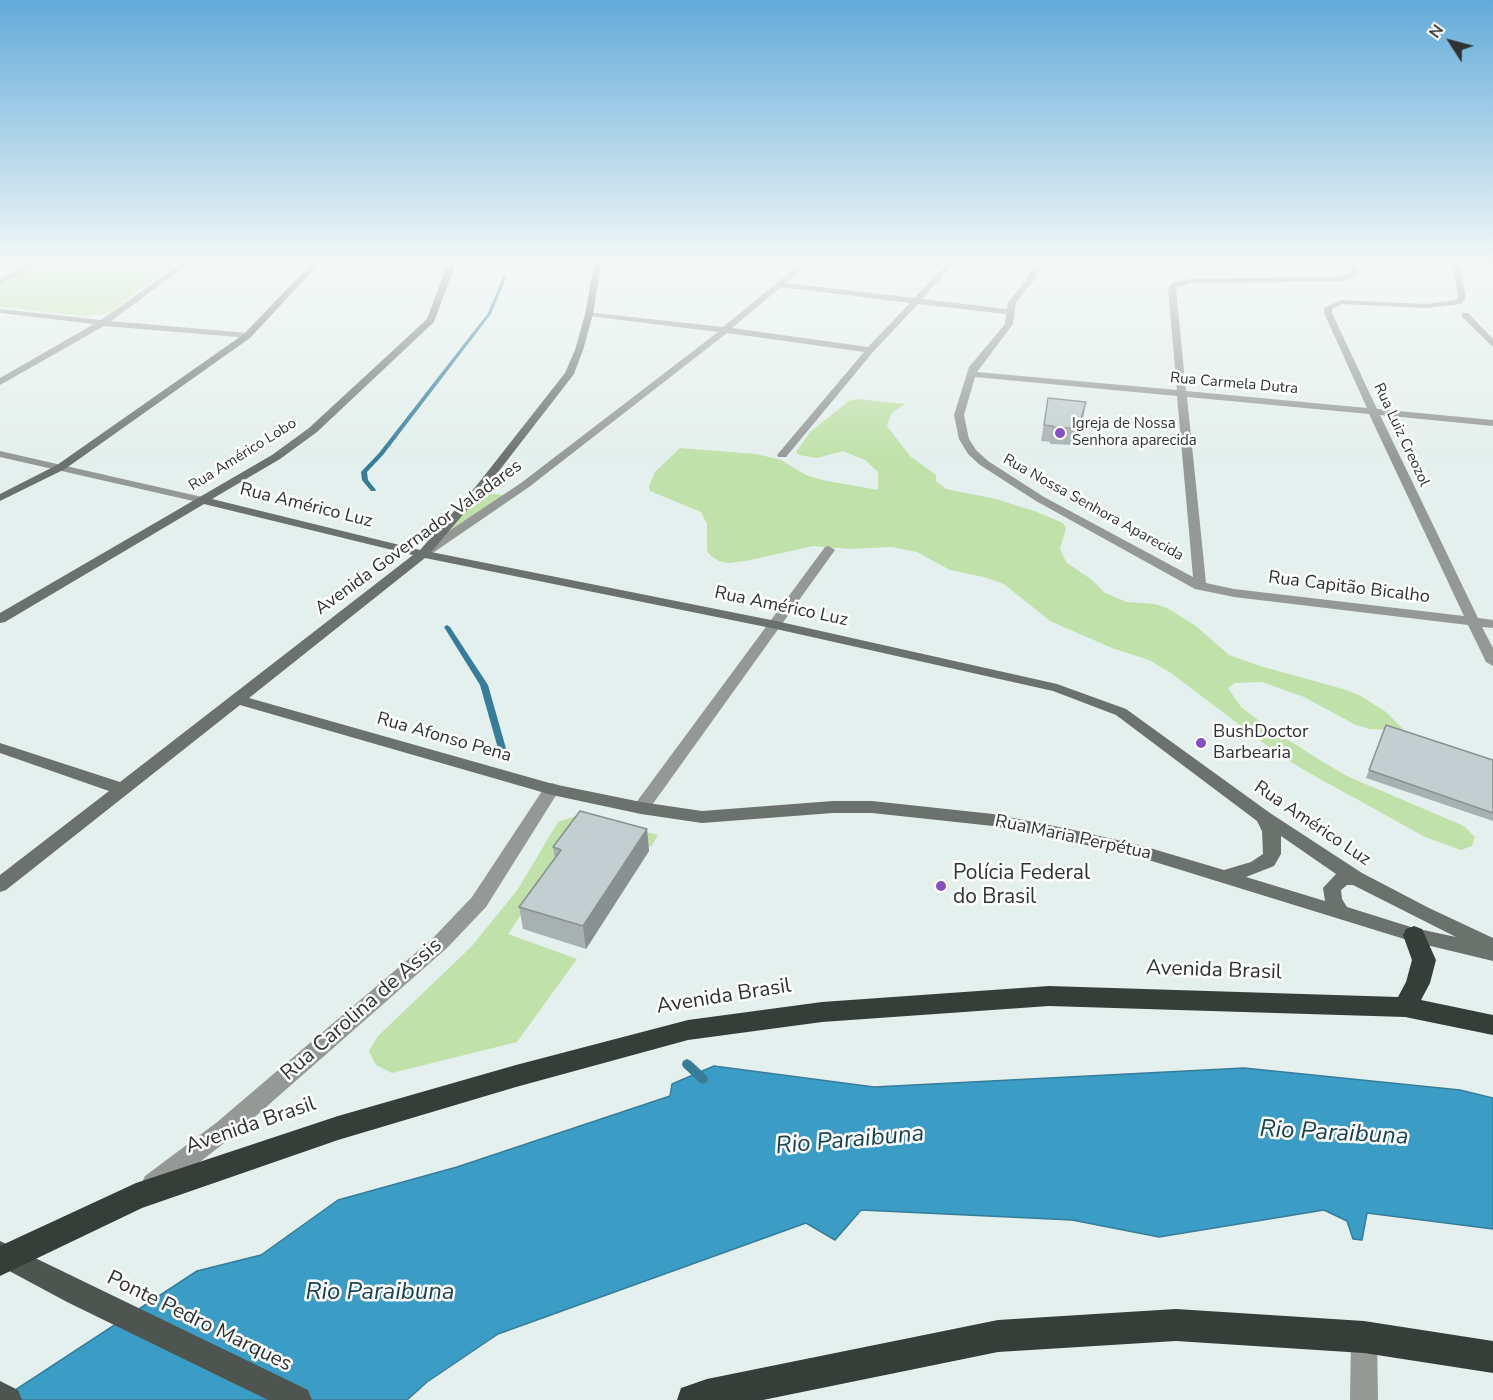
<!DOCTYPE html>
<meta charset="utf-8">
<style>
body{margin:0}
#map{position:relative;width:1493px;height:1400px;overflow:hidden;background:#e4f0ed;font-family:"Nunito Sans",sans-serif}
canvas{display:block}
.north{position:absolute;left:1421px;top:12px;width:60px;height:60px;-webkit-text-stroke:4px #fff;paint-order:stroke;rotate:306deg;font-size:16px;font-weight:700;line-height:24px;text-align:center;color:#2e3332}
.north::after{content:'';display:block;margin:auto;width:21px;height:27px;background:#2e3332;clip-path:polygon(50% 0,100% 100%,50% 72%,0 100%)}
</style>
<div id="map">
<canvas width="1493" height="1400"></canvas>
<div class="north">N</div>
</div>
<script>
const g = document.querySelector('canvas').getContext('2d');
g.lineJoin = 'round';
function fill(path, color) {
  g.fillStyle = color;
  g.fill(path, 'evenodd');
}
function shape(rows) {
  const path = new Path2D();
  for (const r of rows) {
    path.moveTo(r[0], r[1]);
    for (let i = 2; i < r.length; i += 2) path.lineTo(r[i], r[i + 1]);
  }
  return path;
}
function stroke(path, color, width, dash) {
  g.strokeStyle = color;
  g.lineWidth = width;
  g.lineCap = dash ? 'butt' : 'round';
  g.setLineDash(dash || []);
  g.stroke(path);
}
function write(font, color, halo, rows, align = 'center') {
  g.font = font + ' "Nunito Sans",sans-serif';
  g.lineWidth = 5;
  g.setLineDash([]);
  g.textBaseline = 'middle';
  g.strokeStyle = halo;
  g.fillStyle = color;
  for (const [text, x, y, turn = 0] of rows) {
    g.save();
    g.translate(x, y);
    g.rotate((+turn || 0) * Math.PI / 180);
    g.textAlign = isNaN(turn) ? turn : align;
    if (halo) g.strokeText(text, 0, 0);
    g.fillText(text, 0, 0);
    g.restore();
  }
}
fill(shape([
 [37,265,172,265,110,312,103,314,87,316,0,307,0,284],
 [857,399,905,404,892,413,887,426,910,456,936,475,936,481,946,489,996,499,1037,512,1063,523,1066,528,1060,549,1066,562,1092,580,1105,593,1127,602,1155,604,1167,608,1196,626,1229,655,1260,666,1343,689,1359,695,1386,712,1404,730,1370,729,1356,725,1304,697,1262,682,1235,683,1228,688,1241,707,1258,720,1318,759,1349,777,1464,826,1475,837,1472,846,1461,850,1425,837,1304,770,1278,754,1171,673,1149,660,1112,648,1050,621,1004,584,984,577,950,570,917,552,892,547,850,549,813,546,746,561,728,563,719,561,711,556,707,551,707,524,701,512,650,491,649,486,655,472,680,448,757,454,781,460,806,475,822,480,878,490,878,472,865,460,843,451,817,458,799,455,796,452,810,432,849,401],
 [475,491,515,497,430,545],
 [576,816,658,835,651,847,580,827,508,934,577,959,517,1042,392,1073,376,1065,369,1051,378,1036,471,947,518,889,558,822]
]), '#c0e1a9');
const water = shape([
 [714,1066,874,1087,1244,1068,1460,1090,1493,1098,1493,1229,1367,1213,1362,1240,1353,1239,1347,1221,1324,1210,1159,1237,1072,1220,861,1210,835,1240,806,1223,498,1334,427,1382,407,1400,0,1400,197,1271,261,1255,338,1200,457,1167,670,1096,672,1084,714,1066]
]);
fill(water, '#3b9dc6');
stroke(water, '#377d9a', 1.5);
fill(shape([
 [503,277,506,278,491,314,383,455,367,472,368,480,376,490,375,491,371,491,362,480,361,472,379,453,488,313,503,277],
 [447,625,450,627,488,685,507,752,506,754,500,754,499,752,480,685,444,627,447,625],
 [687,1059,691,1061,707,1076,708,1079,707,1082,703,1084,699,1082,683,1067,682,1064,683,1061,687,1059]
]), '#377d9a');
fill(shape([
 [27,265,36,265,0,284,0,279,27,265],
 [179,265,187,265,111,321,247,333,250,334,250,338,104,326,0,385,0,378,94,324,0,313,0,309,101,320,179,265],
 [463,265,545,265,541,267,467,267,463,265],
 [799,265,807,265,786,283,914,298,946,265,953,265,922,299,1007,309,1008,302,1029,276,1035,265,1041,265,1037,277,1016,302,1013,324,977,372,1177,390,1168,289,1171,283,1191,279,1340,277,1352,272,1352,265,1358,265,1359,275,1341,281,1191,283,1177,287,1176,289,1186,391,1367,408,1324,313,1324,308,1341,300,1426,304,1456,300,1458,298,1453,265,1460,265,1466,298,1461,304,1426,308,1342,304,1332,309,1332,313,1377,409,1493,420,1493,426,1380,415,1478,618,1493,620,1493,628,1482,627,1493,648,1493,666,1486,662,1468,625,1234,597,1195,589,1036,501,980,465,968,454,959,439,954,415,969,367,1005,324,1006,314,918,304,873,352,786,457,778,457,777,455,864,352,727,333,529,487,427,557,419,557,417,554,419,551,521,483,718,332,589,316,585,314,586,312,723,327,799,265],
 [781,287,910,303,868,347,732,328,781,287],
 [975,377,1177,396,1193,577,1044,497,988,461,976,450,969,439,964,415,975,377],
 [1187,397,1369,414,1464,616,1234,589,1206,583,1187,397],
 [1462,313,1468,313,1493,339,1493,347,1462,317,1462,313],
 [0,451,202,497,208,500,202,503,0,457,0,451],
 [829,546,835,550,647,812,635,812,633,808,635,804,825,547,829,546],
 [552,783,558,785,560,789,486,907,447,948,232,1137,161,1192,153,1195,145,1192,141,1184,145,1176,216,1123,433,938,472,897,546,785,552,783],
 [1364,1324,1373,1328,1377,1337,1378,1400,1350,1400,1351,1337,1355,1328,1364,1324]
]), '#959996');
fill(shape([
 [310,265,318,265,250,338,65,469,0,501,0,494,57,465,244,334,310,265],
 [447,265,455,265,434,322,317,432,280,459,212,499,420,550,477,485,565,373,575,350,585,314,594,265,601,265,593,314,583,350,574,374,485,489,431,552,776,621,1057,684,1126,709,1270,813,1362,873,1429,908,1493,938,1493,961,1414,942,1142,858,1069,841,993,826,872,813,833,813,702,823,641,814,552,795,240,705,6,890,0,892,0,875,109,791,0,753,0,743,120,782,413,555,204,504,5,622,0,623,0,613,272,455,309,428,427,319,447,265],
 [425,558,776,629,1053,691,1116,715,1257,821,1262,831,1263,854,1251,862,1224,870,1143,846,1069,829,993,814,872,801,833,801,702,811,641,802,553,784,249,698,425,558],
 [1281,836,1336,874,1323,888,1325,901,1246,877,1274,866,1281,854,1281,836],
 [1347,885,1353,885,1456,937,1414,928,1347,907,1342,899,1341,890,1347,885]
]), '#6b716d');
fill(shape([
 [0,1241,308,1390,312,1400,268,1400,67,1302,0,1266,0,1241],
 [0,1381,18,1390,22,1400,0,1400,0,1381]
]), '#4e5550');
fill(shape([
 [1414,926,1422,929,1436,960,1430,983,1421,1000,1493,1015,1493,1035,1405,1017,1049,1006,822,1022,688,1040,516,1087,338,1140,142,1208,0,1276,0,1246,136,1183,338,1116,516,1065,688,1020,822,1002,1049,986,1398,997,1406,982,1412,960,1403,935,1406,929,1414,926],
 [1176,1309,1364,1321,1493,1341,1493,1373,1364,1353,1176,1341,998,1352,763,1400,677,1400,681,1388,707,1379,998,1320,1176,1309]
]), '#363e39');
fill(shape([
 [1048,398,1083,418,1075,445,1050,444,1050,442,1041,441],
 [1386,725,1493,760,1493,821,1366,778],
 [647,829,649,851,586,949,523,929,519,907,555,859,553,847]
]), '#a7b1b2');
fill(shape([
 [1086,402,1083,418,1075,445,1078,429],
 [647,829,649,851,586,949,583,926]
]), '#889091');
const building = shape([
 [1048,398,1086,402,1078,429,1053,427,1053,426,1044,425,1048,398],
 [1386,725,1493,760,1493,813,1369,770,1386,725],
 [580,811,647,829,583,926,519,907,561,850,553,847,580,811]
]);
fill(building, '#c2cecf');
stroke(building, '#889091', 1.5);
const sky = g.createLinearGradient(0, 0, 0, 461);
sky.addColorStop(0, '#63abda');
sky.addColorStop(0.57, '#f3f8f7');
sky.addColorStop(1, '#f3f8f700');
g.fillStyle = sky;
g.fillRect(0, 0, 1493, 461);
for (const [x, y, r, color] of [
 [1060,433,6,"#864fc6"],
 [1201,743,6,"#864fc6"],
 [941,886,6,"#864fc6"]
]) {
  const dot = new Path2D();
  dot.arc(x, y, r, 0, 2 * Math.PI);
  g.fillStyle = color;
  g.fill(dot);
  stroke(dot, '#fff', 2);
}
write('15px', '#2e3332', '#fff', [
 ["Rua Carmela Dutra",1234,384,5],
 ["Rua Luiz Creozol",1401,435,65],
 ["Rua Américo Lobo",243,455,-32],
 ["Rua Nossa Senhora Aparecida",1093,508,29]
]);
write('15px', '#2e3332', '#fff', [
 ["Igreja de Nossa",1072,424],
 ["Senhora aparecida",1072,441]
], 'left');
write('18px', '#2e3332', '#fff', [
 ["Rua Américo Luz",306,506,14],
 ["Avenida Governador Valadares",419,538,-36],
 ["Rua Capitão Bicalho",1349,588,7],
 ["Rua Américo Luz",781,607,12],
 ["Rua Afonso Pena",444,738,16],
 ["Rua Américo Luz",1312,824,34],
 ["Rua Maria Perpétua",1073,838,12]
]);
write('18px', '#2e3332', '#fff', [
 ["BushDoctor",1213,733],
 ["Barbearia",1213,754]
], 'left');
write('21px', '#2e3332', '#fff', [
 ["Polícia Federal",953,874],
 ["do Brasil",953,898]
], 'left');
write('21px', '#2e3332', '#fff', [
 ["Avenida Brasil",1214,971,2],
 ["Avenida Brasil",724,997,-9],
 ["Rua Carolina de Assis",362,1010,-41],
 ["Avenida Brasil",251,1126,-19],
 ["Ponte Pedro Marques",199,1322,26]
]);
write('italic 24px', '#184254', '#fff', [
 ["Rio Paraibuna",1334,1134,3],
 ["Rio Paraibuna",850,1141,-5],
 ["Rio Paraibuna",380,1293]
]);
</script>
